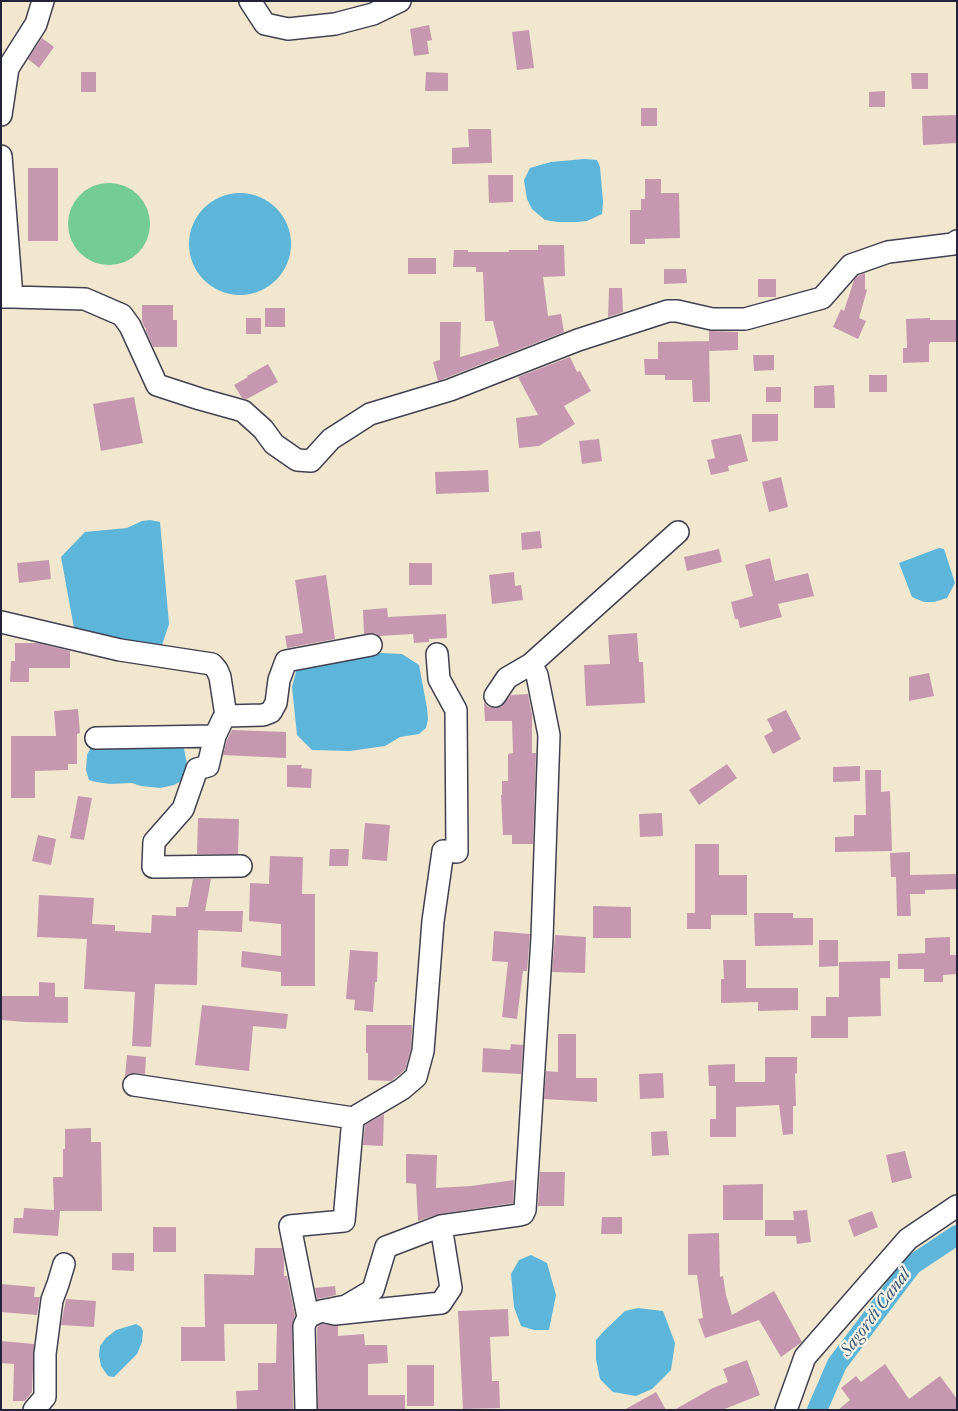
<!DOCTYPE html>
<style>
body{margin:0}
#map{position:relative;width:958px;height:1411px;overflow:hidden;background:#f0e7ce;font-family:"IM FELL French Canon",serif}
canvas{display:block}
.frame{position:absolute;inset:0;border:2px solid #22223b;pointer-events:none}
</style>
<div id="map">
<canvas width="958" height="1411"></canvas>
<div class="frame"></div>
</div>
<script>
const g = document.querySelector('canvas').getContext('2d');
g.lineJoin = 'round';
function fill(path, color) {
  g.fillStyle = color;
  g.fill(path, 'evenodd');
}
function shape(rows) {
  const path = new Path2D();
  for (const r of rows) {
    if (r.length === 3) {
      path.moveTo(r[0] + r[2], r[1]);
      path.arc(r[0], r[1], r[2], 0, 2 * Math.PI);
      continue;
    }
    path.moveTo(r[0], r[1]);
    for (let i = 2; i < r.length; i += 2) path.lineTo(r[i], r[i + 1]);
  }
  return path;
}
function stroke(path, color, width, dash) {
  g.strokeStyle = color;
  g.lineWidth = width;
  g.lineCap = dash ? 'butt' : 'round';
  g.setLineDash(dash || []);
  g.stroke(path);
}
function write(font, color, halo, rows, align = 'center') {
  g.font = font + ' "IM FELL French Canon",serif';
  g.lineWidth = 4.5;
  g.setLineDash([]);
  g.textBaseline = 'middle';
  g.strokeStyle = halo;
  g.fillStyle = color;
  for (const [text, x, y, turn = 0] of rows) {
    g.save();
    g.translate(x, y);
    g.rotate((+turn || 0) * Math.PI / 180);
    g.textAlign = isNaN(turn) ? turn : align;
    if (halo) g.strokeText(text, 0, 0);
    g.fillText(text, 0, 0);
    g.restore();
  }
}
fill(shape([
 [109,224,41]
]), '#73cc93');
fill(shape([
 [584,159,597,160,600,167,603,202,602,214,587,221,577,222,558,222,545,220,532,209,527,199,524,180,530,168,551,162],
 [240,244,51],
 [150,520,160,522,169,624,161,648,118,641,74,628,61,557,85,532,127,528,142,521],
 [939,548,944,549,955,583,947,598,934,602,924,602,912,597,899,563],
 [381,653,402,654,419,665,427,708,428,719,426,728,419,734,400,737,385,746,350,751,312,750,297,735,292,687,298,664],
 [181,743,184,749,188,769,185,779,174,785,160,788,141,786,132,783,110,784,96,782,89,780,86,770,87,755,91,747],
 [531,1255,547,1263,556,1295,549,1330,534,1330,521,1326,514,1307,511,1274,519,1260],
 [638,1308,663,1311,675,1343,671,1370,652,1389,636,1396,613,1392,600,1379,596,1359,596,1340,604,1331,625,1311],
 [136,1324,141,1327,143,1331,142,1342,137,1354,114,1377,108,1376,101,1366,99,1355,100,1346,106,1338,116,1330]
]), '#5db5da');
stroke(shape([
 [817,1410,837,1364,912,1265,957,1235]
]), '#5db5da', 20);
fill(shape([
 [429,25,432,40,427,41,429,54,414,56,410,29],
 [529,30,534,68,517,70,512,32],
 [42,38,54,47,39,68,28,59],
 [81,72,96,72,96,92,81,92],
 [426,72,448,73,448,91,425,91],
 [911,73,928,73,928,89,912,89],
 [885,91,885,107,869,107,869,92],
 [641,108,657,108,657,126,641,126],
 [957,115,957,143,923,145,922,116],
 [468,129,491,129,492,163,452,164,452,148,469,147],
 [28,168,58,168,58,241,28,241],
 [488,175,513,175,513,202,489,203],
 [645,179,661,179,661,193,679,193,680,238,645,239,645,244,630,244,630,210,641,210,641,199,645,199],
 [538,245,564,245,565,276,543,277,548,316,561,314,564,332,438,381,433,362,440,360,440,322,461,322,460,357,499,346,493,321,485,321,483,272,476,272,476,267,453,267,454,250,468,250,468,252,509,252,509,250,538,250],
 [408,258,436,258,436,274,408,274],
 [664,269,686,269,687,283,664,284],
 [865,273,865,289,867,290,859,318,866,321,858,339,833,327,841,309,844,311,854,280,858,276],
 [758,279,776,279,776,297,758,297],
 [609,288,622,288,623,312,608,317],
 [142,305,173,305,173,320,177,320,177,347,153,347,146,331,146,328,145,328,142,321],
 [265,308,285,308,285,327,265,327],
 [246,318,261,318,261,334,246,334],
 [930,318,930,320,957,320,957,342,930,342,930,344,929,344,929,362,903,363,903,348,907,348,906,319],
 [709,331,738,332,738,350,709,351],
 [709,341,710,402,693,402,692,380,665,380,665,375,645,375,644,359,658,359,658,342],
 [753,355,774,355,774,370,754,371],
 [570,357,577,372,580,371,591,391,564,406,575,424,539,446,519,448,516,418,538,415,518,377],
 [268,364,278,382,247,399,242,398,234,385,248,377,247,376],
 [869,375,887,375,887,392,869,392],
 [834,385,835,408,814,408,814,386],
 [766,387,781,387,781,402,766,402],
 [134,397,143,443,101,451,93,404],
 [752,414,778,414,778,441,752,442],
 [741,434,748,461,728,466,729,471,711,475,707,460,715,458,711,440],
 [599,439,602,461,582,464,579,441],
 [488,470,489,492,436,494,435,472],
 [781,477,788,507,769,512,762,482],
 [540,531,542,548,522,550,521,533],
 [719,549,722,562,687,571,684,557],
 [770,558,775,581,808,573,814,596,778,604,782,617,740,628,738,619,735,619,731,602,753,596,745,565],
 [49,560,51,579,19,583,17,563],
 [409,563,432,563,432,585,409,585],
 [514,572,515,586,521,585,523,600,492,604,489,575],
 [326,575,335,639,287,648,285,636,303,633,295,580],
 [387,608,388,617,446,614,447,638,429,639,429,642,414,643,413,634,379,636,375,633,364,634,363,610],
 [637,633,639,662,643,662,645,703,586,706,584,665,610,664,608,635],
 [15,643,38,643,70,651,70,668,29,668,29,682,10,682,11,661,15,661],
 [929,673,934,696,909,701,909,677],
 [528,694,532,715,532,753,536,753,533,844,512,844,512,835,503,835,501,795,502,795,502,781,508,781,508,754,513,753,512,721,485,721,484,702,488,707,495,708,501,707,511,695],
 [78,709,80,733,77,734,77,764,68,764,68,770,35,771,35,798,11,798,11,736,56,736,54,711],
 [786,710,801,739,773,754,764,736,773,731,767,719],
 [232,730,286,732,286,758,223,755,227,740],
 [727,764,737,778,699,805,689,790],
 [287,765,302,765,301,768,312,769,311,788,287,787],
 [860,766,860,781,833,782,833,767],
 [865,770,881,770,881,792,890,791,892,851,835,852,835,837,854,836,854,815,866,815],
 [78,796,92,798,84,840,70,838],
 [662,813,663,836,640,837,639,814],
 [198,818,239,819,238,854,197,854],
 [365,823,390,825,387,861,362,859],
 [38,835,56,839,51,865,32,861],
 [695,844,719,844,719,875,747,875,747,915,711,915,711,929,687,929,687,913,695,913],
 [330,849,349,849,348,866,329,866],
 [910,852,910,875,957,874,957,889,925,890,925,894,910,894,911,916,897,916,896,877,891,877,890,853],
 [270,856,303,857,302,894,315,894,315,986,281,986,281,972,241,967,242,951,281,956,281,924,249,921,250,883,269,884],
 [193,879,211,879,205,911,243,911,242,932,198,930,197,985,155,984,151,1047,132,1046,135,992,84,989,87,939,37,937,39,895,94,898,92,924,115,925,115,931,151,933,152,915,176,916,176,907,188,907],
 [593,906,631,907,631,938,593,938],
 [754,913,793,913,793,918,813,918,813,945,755,946],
 [494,931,530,934,527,971,523,971,517,1019,502,1017,508,962,492,961],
 [555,935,586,937,585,973,552,972],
 [950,937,950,955,957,955,957,974,943,975,943,982,924,982,924,969,898,969,898,954,925,953,925,938],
 [819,940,838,940,838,966,819,967],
 [350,950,378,952,377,982,375,982,373,1012,354,1010,355,1000,346,999],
 [723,960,746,960,746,988,798,988,798,1010,758,1011,758,1002,721,1003,721,979,724,979],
 [890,961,890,978,880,978,881,1016,848,1017,848,1038,811,1038,811,1016,826,1016,826,997,839,997,839,962],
 [39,982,55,983,55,997,68,997,68,1023,25,1022,1,1020,1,996,39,996],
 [202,1005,288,1014,286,1029,253,1026,249,1071,195,1065],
 [366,1025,412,1025,411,1049,405,1070,391,1081,368,1080,368,1053,366,1053],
 [558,1034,576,1034,576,1078,597,1078,597,1102,544,1099,546,1071,558,1072],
 [511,1044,523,1045,521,1074,482,1072,483,1048,510,1050],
 [127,1055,146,1057,145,1074,130,1073,125,1076],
 [765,1057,797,1057,797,1073,795,1074,796,1106,793,1106,793,1134,783,1135,779,1105,736,1107,736,1137,710,1137,710,1119,716,1119,716,1086,709,1086,708,1065,735,1064,735,1082,765,1082],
 [663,1073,664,1098,640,1099,639,1074],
 [384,1114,383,1146,363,1145,365,1125],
 [91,1128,91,1142,101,1142,102,1211,60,1211,58,1236,13,1233,14,1218,23,1218,24,1208,54,1210,53,1177,63,1177,63,1149,65,1149,65,1129],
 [667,1131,669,1155,652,1156,651,1132],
 [905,1151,912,1178,892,1183,886,1155],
 [406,1154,437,1155,436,1188,471,1186,514,1180,513,1203,439,1214,418,1221,416,1184,406,1183],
 [540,1172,565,1172,564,1206,538,1206],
 [763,1184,763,1220,723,1220,723,1185],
 [807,1210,811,1242,797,1244,796,1236,765,1236,765,1220,794,1220,793,1211],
 [872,1211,878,1227,854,1237,848,1220],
 [602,1217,622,1217,622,1234,601,1234],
 [153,1227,176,1227,176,1252,153,1252],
 [719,1233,720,1277,723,1276,726,1295,732,1315,774,1291,802,1342,781,1357,759,1320,705,1338,698,1319,703,1318,697,1275,688,1275,688,1234],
 [255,1248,282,1248,284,1260,284,1276,287,1276,295,1316,292,1326,293,1410,237,1410,236,1391,258,1390,258,1363,276,1363,277,1324,224,1324,225,1361,181,1361,181,1327,205,1327,204,1274,254,1275],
 [112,1253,134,1253,134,1271,112,1270],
 [1,1284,35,1287,34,1297,40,1297,37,1315,1,1312],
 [335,1286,336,1295,317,1299,315,1288],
 [66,1299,96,1301,94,1327,61,1325],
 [508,1309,509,1336,490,1337,492,1381,499,1381,500,1408,463,1409,458,1311],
 [322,1324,338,1326,338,1336,364,1334,365,1345,387,1345,388,1363,368,1364,368,1395,405,1395,405,1410,318,1410,317,1329,318,1326],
 [1,1341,34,1344,32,1392,25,1401,13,1401,14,1364,1,1363],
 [747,1360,760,1395,722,1410,674,1410,713,1388,728,1382,723,1369],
 [885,1364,909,1399,940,1376,957,1399,957,1410,838,1410,850,1400,841,1388,856,1376,861,1382],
 [407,1365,434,1365,434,1406,407,1406],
 [656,1392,666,1410,624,1410]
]), '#c598b0');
const minor = shape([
 [250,1,265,24,288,29,335,24,373,14,400,1],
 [1,115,8,68,36,24,43,1],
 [1,156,12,297,1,297],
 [12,297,85,299,122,315,130,326,157,385,200,399,243,411,263,429,274,444,297,460,311,461,331,439,370,414,450,390,578,340,668,311,677,311,712,319,745,319,822,298,851,265,888,252,953,244,957,241],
 [1,622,120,650,212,664,217,670,220,677,226,716,263,715,271,712,276,703,279,680,286,661,371,645],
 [495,696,507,678,531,664,678,532],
 [226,716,223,719,215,736,208,766,197,769,183,809,154,842,153,867,241,866],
 [96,738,215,736],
 [134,1085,353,1118,344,1221,290,1226,308,1317,304,1326,306,1410],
 [353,1118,402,1089,416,1077,423,1051,433,921,443,851,457,852,456,710,439,679,437,654],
 [441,1226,519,1215,523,1214,525,1210,542,938,549,735,537,675,531,664],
 [308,1317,321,1311,346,1306,373,1290,386,1247,441,1226,451,1288,441,1303,335,1314,321,1311],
 [34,1410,45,1397,45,1354,52,1300,58,1284,64,1264],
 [786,1410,805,1357,908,1239,957,1206]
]);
stroke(minor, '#414051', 24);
stroke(minor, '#fff', 21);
write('italic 18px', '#375573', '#f7f3e8', [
 ["Sagordi Canal",876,1313,-53]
]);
</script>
